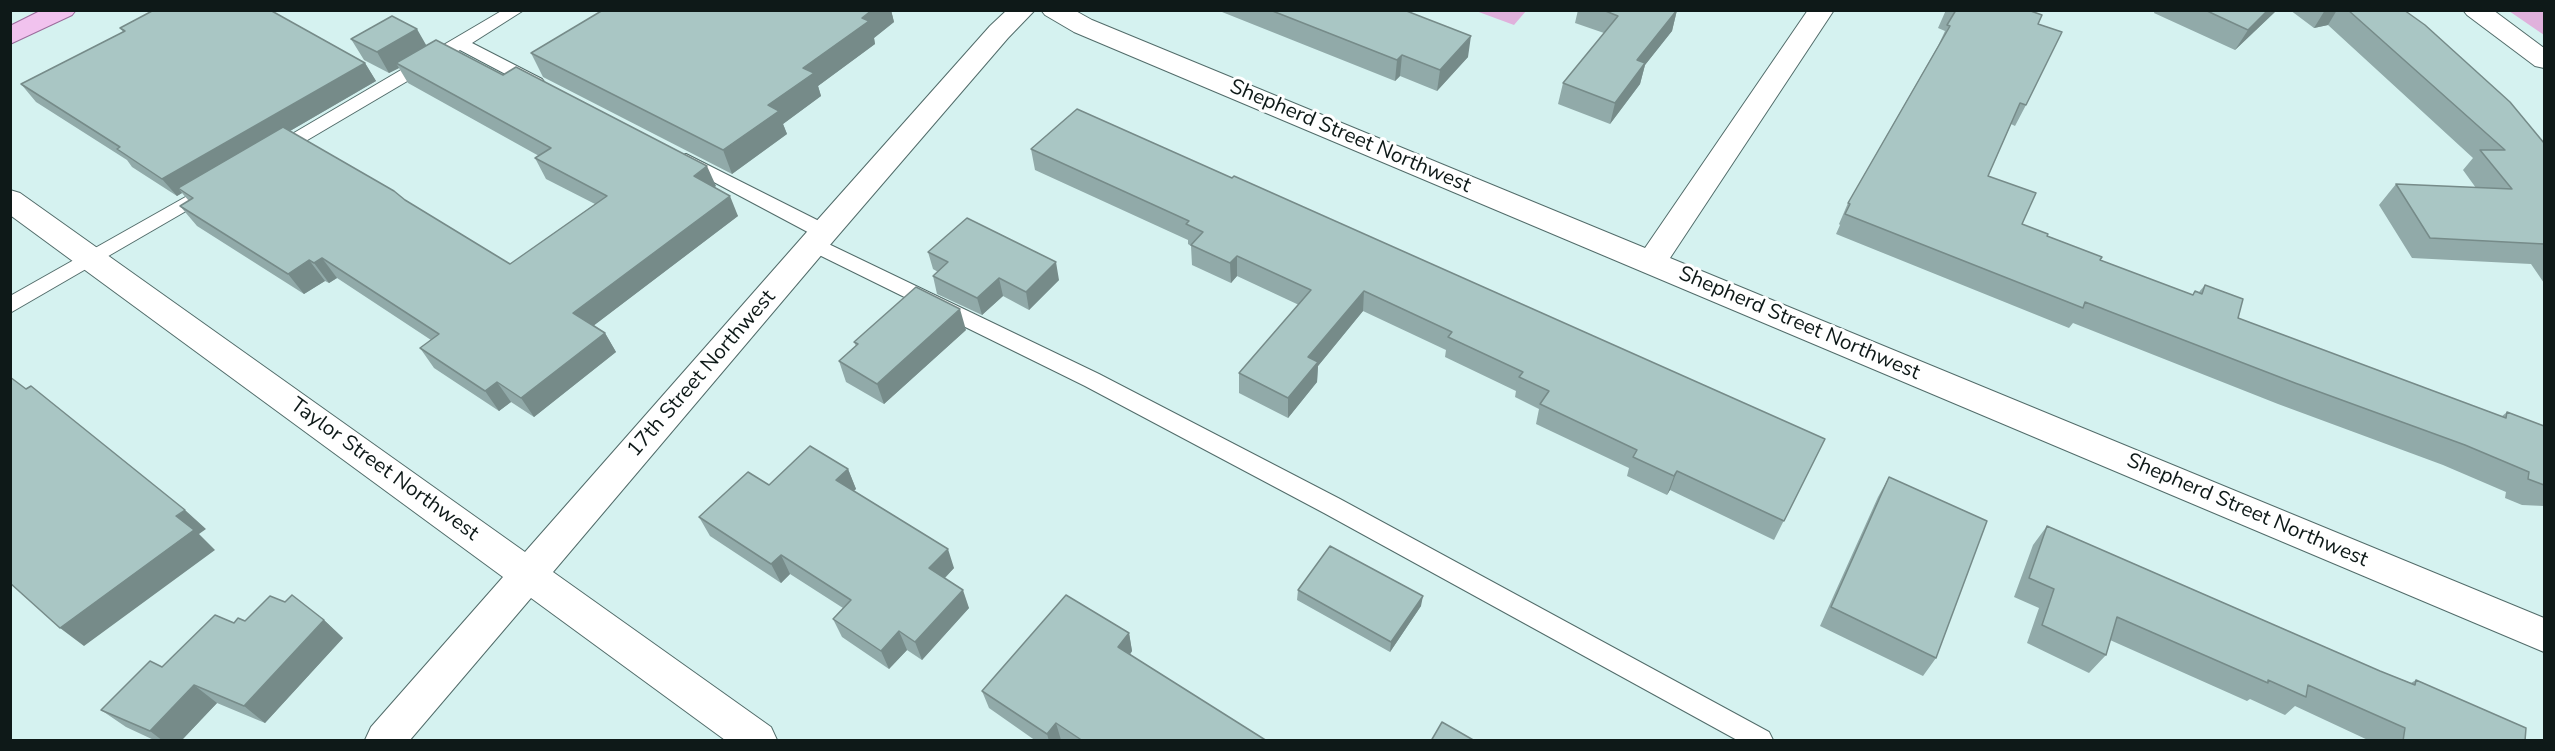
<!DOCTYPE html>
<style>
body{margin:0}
#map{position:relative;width:2555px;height:751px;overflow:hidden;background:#d5f2f0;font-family:"Nunito Sans",sans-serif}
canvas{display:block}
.frame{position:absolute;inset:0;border:12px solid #0e1918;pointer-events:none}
</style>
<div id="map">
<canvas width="2555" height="751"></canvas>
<div class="frame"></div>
</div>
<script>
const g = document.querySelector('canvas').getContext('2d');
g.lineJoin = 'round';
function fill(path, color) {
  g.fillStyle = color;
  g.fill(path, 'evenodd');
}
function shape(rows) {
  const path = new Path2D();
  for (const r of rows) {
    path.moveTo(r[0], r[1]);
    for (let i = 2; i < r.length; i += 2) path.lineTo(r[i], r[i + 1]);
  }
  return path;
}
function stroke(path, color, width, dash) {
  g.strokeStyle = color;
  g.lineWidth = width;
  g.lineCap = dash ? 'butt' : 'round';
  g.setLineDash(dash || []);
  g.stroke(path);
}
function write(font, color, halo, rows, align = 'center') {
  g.font = font + ' "Nunito Sans",sans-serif';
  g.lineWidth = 6;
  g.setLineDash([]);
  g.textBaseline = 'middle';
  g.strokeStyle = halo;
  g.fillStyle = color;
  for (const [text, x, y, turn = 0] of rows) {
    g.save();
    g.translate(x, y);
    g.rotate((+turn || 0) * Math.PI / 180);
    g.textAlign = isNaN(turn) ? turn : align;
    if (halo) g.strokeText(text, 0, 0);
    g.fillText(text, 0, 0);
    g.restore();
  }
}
fill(shape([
 [1476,11,1526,10,1526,11,1514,25],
 [2509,11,2544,11,2544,35]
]), '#e0b1dc');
const lane = shape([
 [503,10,524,10,472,43,542,79,545,83,542,87,530,87,460,50,282,155,270,155,267,151,270,147,503,10],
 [686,154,831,227,834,232,831,237,824,239,817,237,680,164,677,160,680,156,686,154],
 [205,186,212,188,214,192,212,196,10,313,10,296,205,186],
 [814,237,1099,374,1340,499,1769,732,1773,740,1737,740,1324,513,1085,386,807,249,804,244,807,239,814,237]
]);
const street = shape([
 [1007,10,1035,10,1008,38,835,239,553,572,771,727,777,740,725,740,531,598,410,740,365,740,371,727,503,577,10,215,10,190,20,193,525,552,813,225,990,26,1007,10],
 [1041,10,1074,10,1092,20,1645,248,1808,10,1834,10,1670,258,2544,618,2544,652,1074,32,1045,15,1041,10],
 [2463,10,2493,10,2544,48,2544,68,2535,66,2467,15,2463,10]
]);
const primary = shape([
 [42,10,76,10,72,15,10,44,10,26,42,10]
]);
stroke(lane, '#526c6a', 2);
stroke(street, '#526c6a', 2);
stroke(primary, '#9b6c9c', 2);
fill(lane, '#fff');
fill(street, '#fff');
fill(primary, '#f1c2ee');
fill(shape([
 [603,10,891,10,894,22,874,38,875,44,818,86,821,96,783,124,787,134,732,174,543,77,531,53],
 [1217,10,1404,10,1468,57,1437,91,1400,76,1395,81],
 [1578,10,1677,10,1672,31,1645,65,1640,84,1610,124,1558,104,1563,83,1604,33,1575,23],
 [1946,10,2028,10,2038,24,2026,105,2015,126,2011,124,1988,176,2022,224,2047,236,2100,260,2192,295,2195,291,2199,292,2205,285,2238,318,2501,417,2507,412,2544,426,2544,506,2522,505,2505,498,2506,492,2443,465,2278,404,2073,323,2069,328,1836,234,1840,225,1839,224,1848,203,1938,46,1945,31,1938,28],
 [2155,10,2277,10,2235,50,2154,13],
 [2290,10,2404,10,2544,143,2544,283,2531,264,2412,258,2379,205,2396,184,2476,188,2463,170,2473,158,2328,25,2314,28],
 [120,28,365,63,376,81,290,131,510,264,595,204,546,179,535,158,539,156,408,83,399,68,389,73,364,60,351,39,426,45,716,186,714,187,738,216,594,325,605,333,616,352,534,417,511,402,499,411,434,368,420,348,431,340,337,278,329,283,325,281,304,294,197,226,180,206,189,201,182,193,177,196,132,167,127,160,36,102,21,84,123,32],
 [1031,149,1825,439,1774,540,1670,490,1667,495,1627,476,1629,468,1536,424,1539,409,1515,397,1516,391,1445,357,1446,350,1363,311,1318,366,1317,382,1288,418,1239,393,1239,373,1299,305,1237,276,1231,283,1192,265,1191,246,1188,244,1188,240,1035,170],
 [928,252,1059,280,1029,310,1003,296,982,315,937,294,933,276,938,272,933,269],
 [966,330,884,404,846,382,839,361,856,346,854,342],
 [848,469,856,489,853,491,954,568,945,578,969,608,922,660,907,650,889,669,842,637,833,619,843,608,790,574,781,583,710,536,699,517,769,485],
 [1889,477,1936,658,1923,676,1820,626,1878,497],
 [2047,526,2380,671,2411,683,2416,680,2525,741,2370,741,2295,706,2285,715,2250,699,2247,701,2110,640,2106,655,2089,673,2027,643,2039,608,2014,597,2033,545],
 [1298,590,1421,606,1390,652,1297,600],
 [324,620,343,638,265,723,217,703,181,741,156,741,126,727,101,710,162,667,234,623,245,621],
 [1129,633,1132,651,1130,655,1267,741,1036,741,989,708,982,691]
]), '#91aaa9');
fill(shape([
 [872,10,891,10,894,22,874,38,875,44,818,86,821,96,783,124,787,134,732,174,723,150,803,68,862,18],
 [1677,10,1672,31,1645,65,1640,84,1610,124,1615,103,1637,60],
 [2268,10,2277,10,2235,50,2248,30],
 [2325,10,2337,10,2328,25,2314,28],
 [417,29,429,50,396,63,399,68,389,73,377,52],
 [1471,36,1468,57,1437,91,1440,70],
 [1402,55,1400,76,1395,81,1397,60],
 [365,63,376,81,185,192,178,188,182,193,177,196,162,179],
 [707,166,716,186,702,196,694,176],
 [730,196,738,216,584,333,573,313],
 [1237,256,1237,276,1231,283,1230,263],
 [322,258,337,278,329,283,314,263],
 [309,260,325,281,304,294,288,274],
 [1056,262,1059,280,1029,310,1026,292],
 [999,278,1003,296,982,315,977,298],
 [1364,291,1363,311,1318,366,1317,382,1288,418,1288,398,1308,357],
 [960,309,966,330,884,404,877,384],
 [605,333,616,352,534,417,521,398],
 [497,382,511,402,499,411,485,391],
 [848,469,856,489,844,500,836,480],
 [1677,471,1670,490,1667,495,1674,476],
 [185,510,206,529,199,534,215,550,84,646,60,628,176,516],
 [948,549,954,568,936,587,929,568],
 [781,555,790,574,781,583,771,564],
 [963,590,969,608,922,660,915,642],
 [1423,596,1421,606,1390,652,1391,642],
 [324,620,343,638,265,723,244,706],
 [899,631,907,650,889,669,881,651],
 [1129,633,1132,651,1121,665,1118,647],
 [194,685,217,703,181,741,163,741,150,731],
 [1056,723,1061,740,1049,741,1047,734]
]), '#768b89');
const building = shape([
 [154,10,270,10,365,63,162,179,117,149,120,147,21,84,125,31,120,28,154,10],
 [603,10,872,10,862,18,869,21,803,68,814,73,768,105,779,111,723,150,531,53,603,10],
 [1270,10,1404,10,1471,36,1440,70,1402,55,1397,60,1270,10],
 [1603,10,1677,10,1637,60,1645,63,1615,103,1563,83,1618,16,1603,10],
 [1956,10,2028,10,2042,15,2038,24,2062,32,2026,105,2020,103,1988,176,2036,193,2022,224,2048,234,2047,236,2102,257,2100,260,2193,295,2195,291,2202,294,2205,285,2243,299,2238,318,2506,418,2507,412,2544,426,2544,485,2528,479,2529,472,2465,445,2295,383,2085,302,2083,308,1845,214,1850,204,1848,203,1950,26,1947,25,1956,10],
 [2205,10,2268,10,2248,30,2205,10],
 [2348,10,2404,10,2425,25,2510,102,2544,143,2544,244,2430,238,2396,184,2512,189,2480,150,2505,150,2348,10],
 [392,16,417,29,377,52,351,39,392,16],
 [436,40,503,75,516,67,707,166,694,176,730,196,573,313,605,333,521,398,497,382,485,391,420,348,439,334,322,258,314,263,309,260,288,274,180,206,193,198,178,188,283,127,394,191,405,200,510,264,607,196,535,158,551,148,396,63,436,40],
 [1077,109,1232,178,1234,176,1825,439,1784,521,1677,471,1674,476,1633,457,1637,450,1540,404,1549,391,1519,377,1523,372,1448,337,1452,332,1364,291,1308,357,1318,362,1288,398,1239,373,1311,290,1237,256,1230,263,1191,245,1203,232,1186,224,1189,221,1031,149,1077,109],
 [967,218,1056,262,1026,292,999,278,977,298,933,276,948,262,928,252,967,218],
 [916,287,960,309,877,384,839,361,858,344,854,342,916,287],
 [10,377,26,389,31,386,185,510,176,516,194,530,60,628,10,583,10,377],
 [810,446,848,469,836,480,948,549,929,568,963,590,915,642,899,631,881,651,833,619,851,600,781,555,771,564,699,517,748,472,769,485,810,446],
 [1889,477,1987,521,1936,658,1831,607,1889,477],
 [2047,526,2380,671,2415,685,2416,680,2526,728,2525,741,2403,741,2405,728,2308,685,2306,697,2268,680,2268,683,2117,617,2106,655,2042,625,2054,589,2029,578,2047,526],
 [1330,546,1423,596,1391,642,1298,590,1330,546],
 [292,595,324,620,244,706,194,685,150,731,101,710,150,661,162,667,215,615,234,623,238,618,245,621,270,596,285,602,292,595],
 [1066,595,1129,633,1118,647,1267,741,1083,741,1056,723,1047,734,982,691,1066,595],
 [1442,722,1475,741,1431,741,1442,722]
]);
fill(building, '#a9c6c4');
stroke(building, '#768b89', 1.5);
write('21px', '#0e1918', '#fff', [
 ["Shepherd Street Northwest",1350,137,23],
 ["Shepherd Street Northwest",1799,324,23],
 ["17th Street Northwest",702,374,-49],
 ["Taylor Street Northwest",384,470,36],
 ["Shepherd Street Northwest",2247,511,23]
]);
</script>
